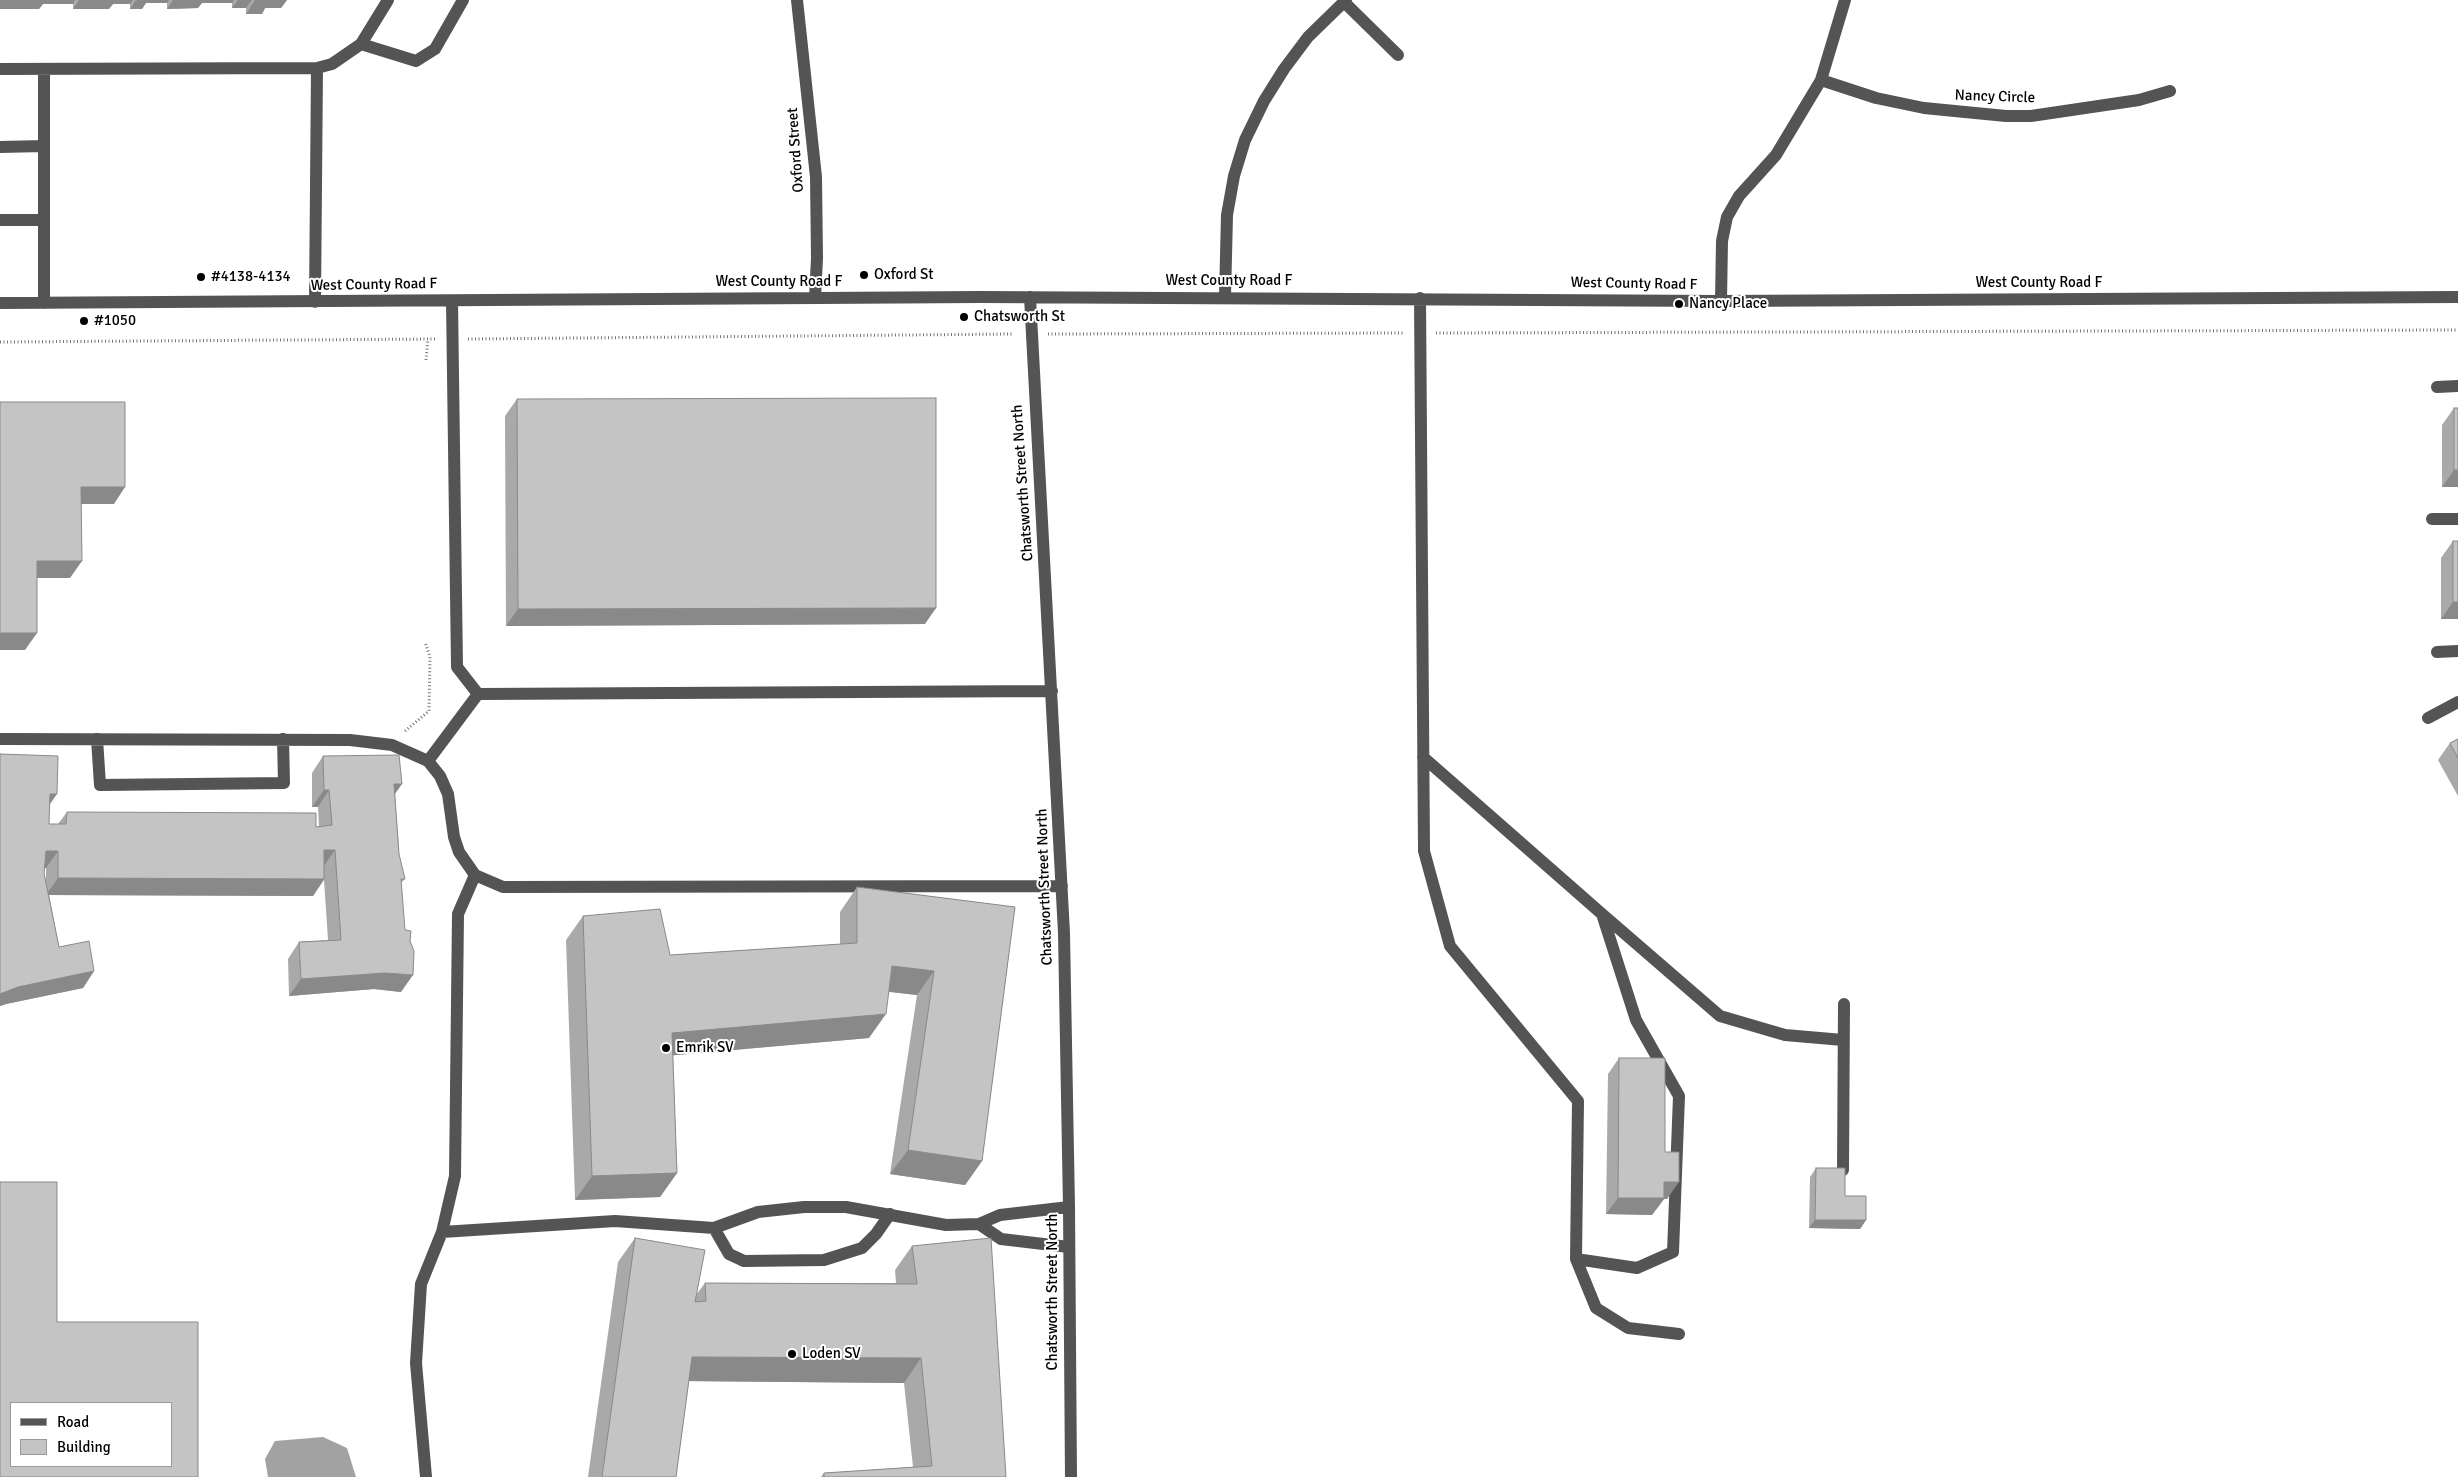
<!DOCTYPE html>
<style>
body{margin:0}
#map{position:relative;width:2458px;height:1477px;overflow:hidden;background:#fff;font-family:Signika,sans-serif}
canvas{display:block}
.legend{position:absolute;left:10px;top:1402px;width:162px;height:65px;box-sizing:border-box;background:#fff;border:1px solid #999;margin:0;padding:6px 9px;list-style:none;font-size:15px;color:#000}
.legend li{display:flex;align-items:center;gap:10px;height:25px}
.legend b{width:25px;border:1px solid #999}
</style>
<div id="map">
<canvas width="2458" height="1477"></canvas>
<ul class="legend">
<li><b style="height:6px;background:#545454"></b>Road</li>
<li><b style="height:14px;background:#c4c4c4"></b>Building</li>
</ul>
</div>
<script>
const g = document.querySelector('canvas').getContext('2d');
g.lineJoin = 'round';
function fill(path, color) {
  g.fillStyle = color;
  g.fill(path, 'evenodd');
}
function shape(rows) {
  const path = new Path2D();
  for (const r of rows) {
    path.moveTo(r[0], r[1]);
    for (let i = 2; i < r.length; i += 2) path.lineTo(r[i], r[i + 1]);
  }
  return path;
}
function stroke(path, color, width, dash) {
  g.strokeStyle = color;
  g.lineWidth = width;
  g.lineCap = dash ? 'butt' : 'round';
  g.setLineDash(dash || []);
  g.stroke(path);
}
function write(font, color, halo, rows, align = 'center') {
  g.font = font + ' Signika,sans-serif';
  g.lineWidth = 4;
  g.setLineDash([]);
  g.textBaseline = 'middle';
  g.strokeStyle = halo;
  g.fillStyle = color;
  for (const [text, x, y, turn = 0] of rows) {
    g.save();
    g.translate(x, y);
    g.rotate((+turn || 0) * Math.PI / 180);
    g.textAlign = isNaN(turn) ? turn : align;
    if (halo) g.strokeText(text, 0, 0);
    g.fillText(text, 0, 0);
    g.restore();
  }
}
fill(shape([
 [323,1437,347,1448,356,1477,268,1477,265,1459,275,1441]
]), '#a2a2a2');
stroke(shape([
 [1436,333,2458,330],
 [1048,334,1404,333],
 [468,339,1014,334],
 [0,342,437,339],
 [426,360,428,339],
 [405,731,429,711,430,657,425,642]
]), '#767676', 3, [1, 2.5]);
stroke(shape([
 [797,0,816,177,817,258,815,298],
 [1344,2,1398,55],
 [361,44,416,61,435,49,463,0],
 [0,69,317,68,332,64,361,44,388,0],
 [1821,80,1876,98,1924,108,2006,116,2031,116,2139,100,2170,91],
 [0,147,44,146],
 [0,220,44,220],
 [1030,297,1064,933,1069,1207,1071,1477],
 [1225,297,1227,215,1234,176,1245,140,1264,101,1284,69,1308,37,1346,0],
 [1420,298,1424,851,1450,946,1578,1101,1576,1259,1596,1308,1628,1328,1679,1334],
 [452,301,457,667,478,694],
 [1721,301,1722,241,1727,217,1739,196,1776,155,1821,80,1845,0],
 [315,302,317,68],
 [0,303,980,297,1721,301,2458,297],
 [44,303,44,69],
 [2437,387,2458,386],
 [2432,519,2458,519],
 [2437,652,2458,651],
 [2428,718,2458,702],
 [0,739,350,740,392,745,428,761],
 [97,739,100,785,284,783,283,739],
 [1423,757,1602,914,1636,1020,1679,1096,1673,1252,1637,1268,1576,1259],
 [475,875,503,887,1062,886],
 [1602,914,1720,1016,1785,1035,1843,1040],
 [1843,1170,1844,1004],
 [979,1224,1001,1239,1069,1247],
 [714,1228,729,1254,744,1261,824,1260,862,1248,876,1234,890,1214],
 [442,1232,615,1221,714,1228,758,1212,804,1207,846,1207,946,1225,979,1224,1000,1215,1069,1207],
 [426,1477,416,1363,421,1284,442,1232,455,1176,458,914,475,875,459,852,454,837,448,794,440,776,428,761,478,694,1052,691]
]), '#545454', 12);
fill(shape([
 [0,0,287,0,281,8,265,8,262,14,246,14,246,8,232,8,232,3,202,3,198,8,167,9,167,3,146,3,142,9,130,9,130,4,113,4,109,9,73,9,73,4,43,4,39,9,0,9],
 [517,399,925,624,506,626,505,416],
 [2454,408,2458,487,2442,487,2442,425],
 [2453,541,2458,541,2458,619,2441,619,2441,558],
 [2458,739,2458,796,2438,760,2450,743],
 [0,754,49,805,49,824,58,824,67,812,316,827,319,827,318,807,312,807,312,773,323,756,395,794,399,854,405,879,401,883,401,992,374,989,289,996,288,959,299,942,328,940,324,880,313,896,49,895,59,947,94,971,83,988,6,1004,0,1006],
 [45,868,46,868,46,882,44,873],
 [857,887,1015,907,982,1161,965,1185,890,1174,917,995,889,992,869,1038,673,1055,677,1173,660,1197,575,1200,566,940,583,916,670,955,840,944,840,912],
 [1619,1058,1665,1152,1667,1199,1664,1199,1652,1215,1606,1214,1608,1074],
 [1816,1168,1845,1196,1866,1220,1860,1229,1809,1228,1810,1177],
 [635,1238,696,1295,705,1283,896,1283,895,1270,912,1246,1006,1477,821,1477,824,1473,913,1467,904,1383,689,1381,676,1477,588,1477,618,1262]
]), '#a9a9a9');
fill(shape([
 [0,0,75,0,73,4,43,4,39,9,0,9],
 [79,0,133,0,130,4,113,4,109,9,73,9],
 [136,0,169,0,167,3,146,3,142,9,130,9],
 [173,0,234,0,232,3,202,3,198,8,167,9],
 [238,0,252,0,246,8,232,8],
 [255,0,287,0,281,8,265,8,262,14,246,14],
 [2454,470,2458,470,2458,487,2442,487],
 [81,487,125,487,114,504,69,504],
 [37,561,82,561,70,578,25,578],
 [2453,602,2458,602,2458,619,2441,619],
 [936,608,925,624,506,626,518,609],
 [0,633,37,633,25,650,0,650],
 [394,784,402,784,390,801],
 [324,790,329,790,318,807,312,807],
 [50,794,57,794,45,811],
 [324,850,335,850,323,867],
 [46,851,58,851,46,868,34,868],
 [58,878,324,879,313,896,46,895],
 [892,966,934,971,917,995,875,990],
 [94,971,83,988,6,1004,0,1006,0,994,18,987],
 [385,973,413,975,401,992,374,989,289,996,301,979],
 [886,1014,869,1038,655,1057,672,1033],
 [908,1150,982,1161,965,1185,890,1174],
 [677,1173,660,1197,575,1200,592,1176],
 [1664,1182,1679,1182,1667,1199,1664,1199,1652,1215,1606,1214,1618,1198],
 [1815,1220,1866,1220,1860,1229,1809,1228],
 [692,1357,921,1358,904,1383,675,1381]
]), '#898989');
const building = shape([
 [936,398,936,608,518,609,517,399,936,398],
 [0,402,125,402,125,487,81,487,82,561,37,561,37,633,0,633,0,402],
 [2454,408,2458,408,2458,470,2454,470,2454,408],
 [2453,541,2458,541,2458,602,2453,602,2453,541],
 [2458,739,2458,758,2450,743,2458,739],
 [0,754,58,756,57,794,50,794,49,824,66,824,67,812,316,813,316,827,332,825,329,790,324,790,323,756,399,755,402,784,394,784,399,854,405,879,401,879,405,930,411,931,410,941,414,951,413,975,385,973,301,979,299,942,341,940,335,850,324,850,324,879,58,878,58,851,46,851,44,873,59,947,89,941,94,971,18,987,0,994,0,754],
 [857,887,1015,907,982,1161,908,1150,934,971,892,966,886,1014,672,1033,677,1173,592,1176,583,916,660,909,670,955,857,943,857,887],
 [1619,1058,1665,1058,1665,1152,1679,1152,1679,1182,1664,1182,1664,1198,1618,1198,1619,1058],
 [1816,1168,1845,1168,1845,1196,1866,1196,1866,1220,1815,1220,1816,1168],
 [0,1182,57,1182,57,1322,198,1322,198,1477,0,1477,0,1182],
 [11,1403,171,1403,171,1466,11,1466,11,1403],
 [635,1238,705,1250,695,1302,706,1301,705,1283,917,1284,912,1246,991,1238,1006,1477,824,1477,824,1473,932,1466,921,1358,692,1357,676,1477,602,1477,635,1238]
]);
fill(building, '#c4c4c4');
stroke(building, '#898989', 1);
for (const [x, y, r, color] of [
 [864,275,5,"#000"],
 [201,277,5,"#000"],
 [1679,304,5,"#000"],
 [964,317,5,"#000"],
 [84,321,5,"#000"],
 [666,1048,5,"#000"],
 [792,1354,5,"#000"]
]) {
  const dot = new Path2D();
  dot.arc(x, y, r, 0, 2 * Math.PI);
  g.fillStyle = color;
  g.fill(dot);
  stroke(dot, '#fff', 2);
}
write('15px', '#000', '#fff', [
 ["Nancy Circle",1995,97,2],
 ["Oxford Street",796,150,-94],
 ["West County Road F",1229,281],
 ["West County Road F",779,282],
 ["West County Road F",2039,283],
 ["West County Road F",1634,284,1],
 ["West County Road F",374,285,-1],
 ["Chatsworth Street North",1023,483,-94],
 ["Chatsworth Street North",1045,887,-92],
 ["Chatsworth Street North",1053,1292,-90]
]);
write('15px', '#000', '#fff', [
 ["Oxford St",874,275],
 ["#4138-4134",211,277],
 ["Nancy Place",1689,304],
 ["Chatsworth St",974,317],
 ["#1050",94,321],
 ["Emrik SV",676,1048],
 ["Loden SV",802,1354]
], 'left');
</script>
